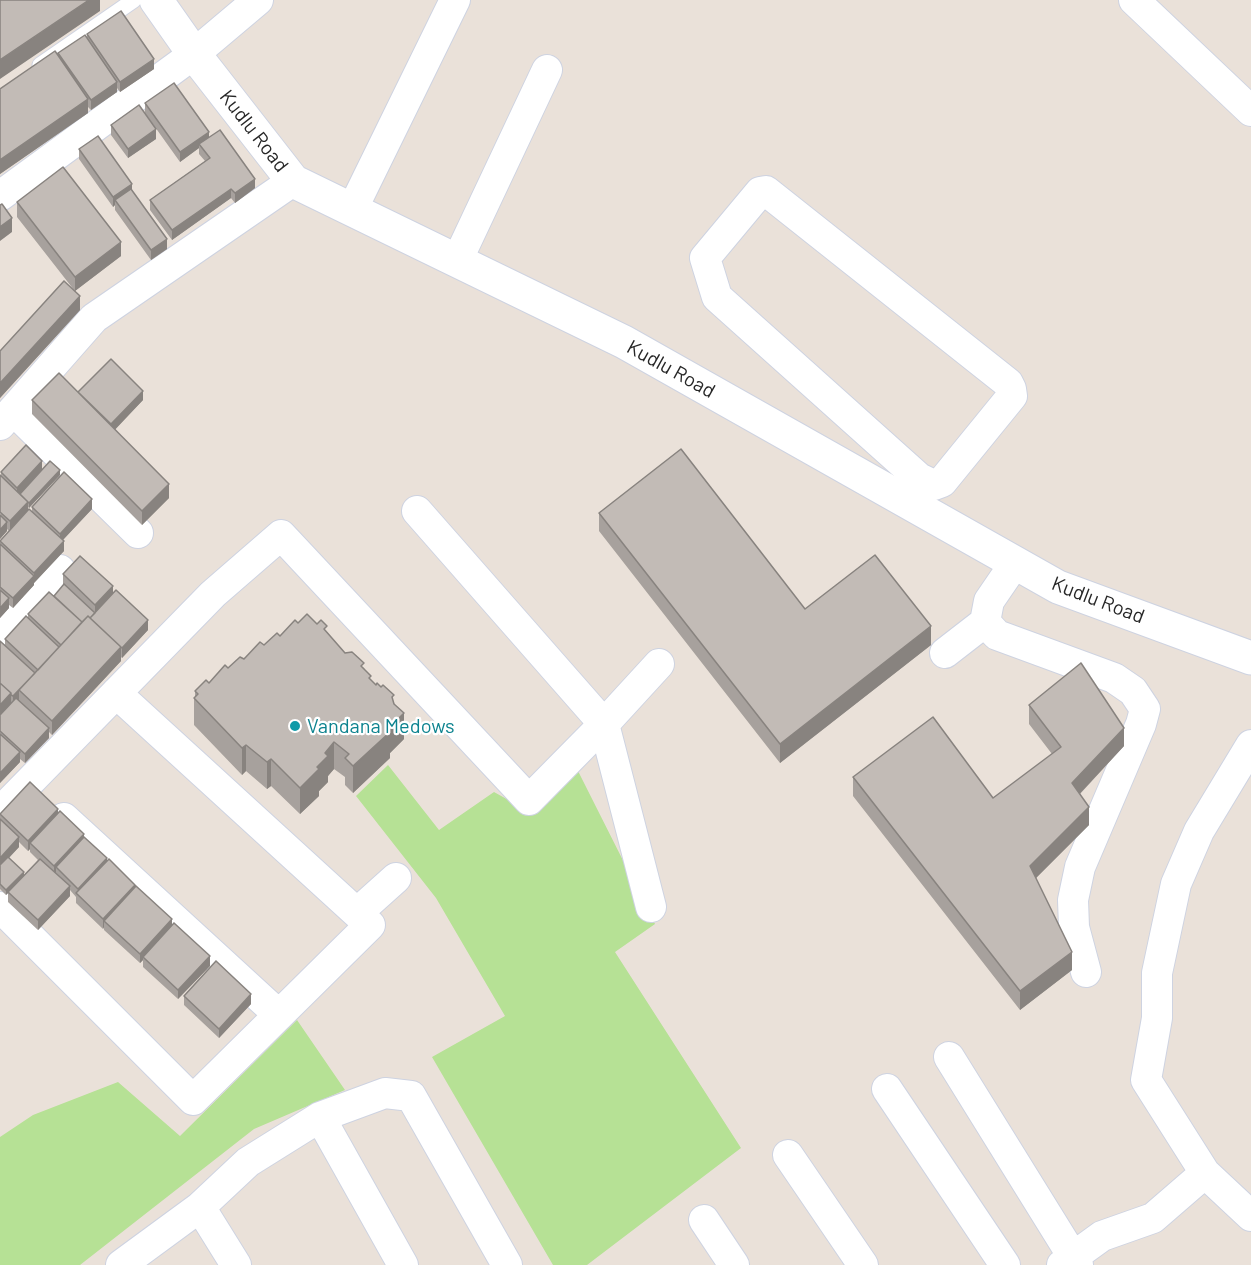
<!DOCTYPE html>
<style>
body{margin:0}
canvas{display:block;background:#eae1d9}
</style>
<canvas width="1251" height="1265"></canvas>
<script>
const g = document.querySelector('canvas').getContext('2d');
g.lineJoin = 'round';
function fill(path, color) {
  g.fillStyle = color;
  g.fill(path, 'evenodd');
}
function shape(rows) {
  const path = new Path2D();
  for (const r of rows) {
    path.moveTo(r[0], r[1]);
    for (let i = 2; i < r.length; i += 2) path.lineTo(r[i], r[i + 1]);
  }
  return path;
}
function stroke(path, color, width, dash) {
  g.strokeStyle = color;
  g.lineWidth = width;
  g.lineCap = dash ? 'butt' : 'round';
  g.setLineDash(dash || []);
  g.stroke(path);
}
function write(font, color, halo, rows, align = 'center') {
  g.font = font + ' Barlow,sans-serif';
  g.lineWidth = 4.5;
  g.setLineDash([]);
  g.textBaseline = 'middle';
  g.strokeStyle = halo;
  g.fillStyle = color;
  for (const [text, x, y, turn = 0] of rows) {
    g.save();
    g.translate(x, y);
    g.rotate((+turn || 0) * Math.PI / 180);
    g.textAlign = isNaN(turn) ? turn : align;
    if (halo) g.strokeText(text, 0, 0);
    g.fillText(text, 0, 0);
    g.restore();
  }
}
fill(shape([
 [388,765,439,830,494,792,530,812,578,771,655,924,615,952,741,1148,587,1265,553,1265,432,1057,505,1016,436,898,356,796],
 [297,1020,345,1090,254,1129,80,1265,0,1265,0,1137,33,1115,118,1082,180,1136]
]), '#b6e195');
const service = shape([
 [40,65,134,0]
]);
const minor = shape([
 [1134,0,1251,111],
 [0,196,194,54,258,0],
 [352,210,455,0],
 [457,261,547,70],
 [13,410,138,533],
 [0,425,94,318,293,181],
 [904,500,919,478,717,297,705,258,760,192,766,191,1008,383,1011,389,1012,396,942,482,934,485,919,478],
 [1015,563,989,601,985,622,997,635,1114,678,1133,691,1145,709,1141,724,1080,867,1073,900,1074,927,1086,972],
 [0,632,60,570],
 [945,653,985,622],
 [1251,745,1199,831,1176,884,1157,973,1157,1018,1146,1080,1205,1173,1251,1216],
 [0,812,213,594,281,535,529,800,604,724,417,511],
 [64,818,279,1015],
 [0,907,193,1100,370,925,116,693],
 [651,907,604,724,659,664],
 [357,913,396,878],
 [949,1057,1078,1265],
 [887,1089,1005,1265],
 [320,1117,403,1265],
 [788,1155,863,1265],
 [200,1207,236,1265],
 [704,1220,734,1265],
 [121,1265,200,1207,248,1162,320,1117,385,1093,411,1096,507,1265],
 [1062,1265,1102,1236,1153,1218,1205,1173]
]);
const tertiary = shape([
 [156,0,194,54,293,181,624,342,1058,587,1251,658]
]);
stroke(service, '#ced3e1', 17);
stroke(minor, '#ced3e1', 32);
stroke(tertiary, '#ced3e1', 35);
stroke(service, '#fff', 15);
stroke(minor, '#fff', 30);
stroke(tertiary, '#fff', 33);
fill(shape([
 [87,34,154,69,120,92,117,88,117,92,91,110,88,107,88,113,0,174,0,89,58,56,58,53,87,38],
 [145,103,209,137,255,188,235,203,231,198,172,240,150,210,150,200,205,161,199,154,199,148,180,162,145,113],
 [111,125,156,139,128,158,111,135],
 [79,149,132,190,167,249,151,260,115,210,115,205,113,207,79,159],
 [17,202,121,256,75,291,80,310,0,398,0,351,74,290,17,217],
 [32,400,143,400,115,429,169,498,142,525,32,414],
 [42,470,60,475,29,508,28,507,28,511,32,511,32,507,92,509,63,540,64,551,34,583,34,585,13,608,9,605,9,608,0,618,0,541,9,531,7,529,7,531,0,539,1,472],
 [599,513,805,609,931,645,780,763,599,531],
 [63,574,113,594,148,630,122,658,121,657,121,661,52,735,49,732,49,738,25,763,20,759,20,762,0,783,0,641,5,645,5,639,28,617,28,614,54,596,64,585,63,584],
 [298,623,327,632,345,653,364,668,371,680,394,703,404,739,390,753,390,758,353,793,345,785,345,777,334,769,328,776,328,782,319,791,319,796,300,814,271,786,267,789,246,771,242,775,194,725,194,698,195,697,195,691,209,683,228,668,280,636],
 [1029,705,1124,746,1080,794,1089,825,1036,878,1072,970,1020,1010,853,796,853,777,993,798,1052,754,1029,724],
 [58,813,84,837,107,861,135,887,210,966,178,999,143,967,143,960,140,963,104,930,104,927,103,929,76,903,76,897,70,890,70,896,38,930,8,902,8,893,6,895,0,889,0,814],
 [19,842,28,851,30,849,30,852,38,860,24,876,9,858,19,847],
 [184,996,251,1004,219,1038,184,1005]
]), '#a7a19d');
fill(shape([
 [89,0,100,0,100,11,0,79,0,60],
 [154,59,154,69,120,92,120,82],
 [117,82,117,92,91,110,91,100],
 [88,99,88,113,0,174,0,160],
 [156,129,156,139,128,158,128,149],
 [209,132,209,142,199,144,199,148,180,162,180,152],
 [255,179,255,188,235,203,235,193],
 [132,184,132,193,115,200,115,205,113,207,113,197],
 [231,189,231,198,172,240,172,230],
 [12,218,12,232,0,241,0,227],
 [167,239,167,249,151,260,151,250],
 [121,242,121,256,75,291,75,277],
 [80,296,80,310,0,398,0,383],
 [143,391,143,400,111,434,111,424],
 [42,461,42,470,17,497,17,488],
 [60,470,60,475,29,508,29,503],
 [169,484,169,498,142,525,142,511],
 [92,499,92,509,60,543,60,534],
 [28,502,28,512,10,531,10,521],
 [7,522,7,531,0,539,0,530],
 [64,541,64,551,34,583,34,573],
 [34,576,34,585,13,608,13,598],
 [113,586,113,596,95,614,95,605],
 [9,598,9,608,0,618,0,608],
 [148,620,148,630,122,658,122,648],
 [931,626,931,645,780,763,780,744],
 [121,647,121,661,52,735,52,721],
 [19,690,19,700,13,706,13,696],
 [11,693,11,707,0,719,0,705],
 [404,713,404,739,390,753,390,758,353,793,353,766],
 [49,728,49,738,25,763,25,754],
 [1124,728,1124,746,1072,802,1072,783],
 [334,742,334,769,328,776,328,782,319,791,319,796,300,814,300,788,317,767,325,753],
 [246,745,246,771,242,775,242,748],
 [20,752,20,762,0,783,0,773],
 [271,759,271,786,267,789,267,762],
 [1089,807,1089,825,1030,884,1030,866],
 [58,809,58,819,30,843,30,849,28,851,28,841],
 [84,834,84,844,56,867,56,874,54,876,54,866],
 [19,837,19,847,0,867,0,858],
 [107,858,107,868,78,895,78,889],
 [24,872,24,877,6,895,6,890],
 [135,885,135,895,104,921,104,927,103,929,103,919],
 [70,886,70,896,38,930,38,920],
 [172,919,172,929,143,957,143,960,140,963,140,954],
 [1072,952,1072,970,1020,1010,1020,991],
 [210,956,210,966,178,999,178,990],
 [251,994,251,1004,219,1038,219,1029]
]), '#88837f');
const building = shape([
 [0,0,89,0,0,60,0,0],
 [121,11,154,59,120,82,87,34,121,11],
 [85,35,117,82,91,100,58,53,85,35],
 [55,51,88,99,0,160,0,89,55,51],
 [174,83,209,132,180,152,145,103,174,83],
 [139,105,156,129,128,149,111,125,139,105],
 [220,130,255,179,235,193,231,189,172,230,150,200,210,158,199,144,220,130],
 [98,136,132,184,113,197,79,149,98,136],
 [63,167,121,242,75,277,17,202,63,167],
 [131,189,167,239,151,250,115,200,131,189],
 [2,204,12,218,0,227,0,205,2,204],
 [64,281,80,296,0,383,0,351,64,281],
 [111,359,143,391,111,424,78,392,111,359],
 [59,373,169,484,142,511,32,400,59,373],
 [26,445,42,461,17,488,1,472,26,445],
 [681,449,805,609,875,555,931,626,780,744,599,513,681,449],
 [50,461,60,470,29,503,20,494,50,461],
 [64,472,92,499,60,534,32,507,64,472],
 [0,475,28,502,10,521,0,512,0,475],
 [29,509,64,541,34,573,0,541,29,509],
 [0,515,7,522,0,530,0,515],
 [0,544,34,576,13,598,0,587,0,544],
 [80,556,113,586,95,605,63,574,80,556],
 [64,584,95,613,90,618,88,616,82,622,54,596,64,584],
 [0,590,9,598,0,608,0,590],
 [116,590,148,620,122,648,90,618,116,590],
 [49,592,82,622,61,645,28,614,49,592],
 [307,614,317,624,321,620,327,626,324,629,345,653,352,652,364,663,361,666,371,676,369,678,376,685,377,683,381,687,383,685,394,695,392,697,394,704,404,713,388,729,390,732,353,766,345,758,349,754,334,742,325,753,328,756,317,767,319,769,300,788,271,759,267,762,246,745,242,748,194,698,198,694,195,691,206,680,209,683,225,665,228,668,240,657,244,659,260,642,264,645,277,633,280,636,295,620,298,623,307,614],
 [26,616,59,647,38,670,5,639,26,616],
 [88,616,121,647,52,721,19,690,88,616],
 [0,641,35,673,13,696,11,695,11,693,0,683,0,641],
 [1081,663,1124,728,1072,783,1089,807,1030,866,1072,952,1020,991,853,777,933,717,993,798,1061,747,1029,705,1081,663],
 [0,683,11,693,0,705,0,683],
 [16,698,49,728,25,754,0,731,0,715,16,698],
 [0,734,20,752,0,773,0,734],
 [30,782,58,809,28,841,0,814,30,782],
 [60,811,84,834,54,866,30,843,60,811],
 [0,819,19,837,0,858,0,819],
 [84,837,107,858,78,889,56,867,84,837],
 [8,857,24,872,6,890,0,884,0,865,8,857],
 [40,859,70,886,38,920,8,892,40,859],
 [109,859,135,885,103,919,76,893,109,859],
 [136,886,172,919,140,954,104,921,136,886],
 [174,923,210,956,178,990,143,957,174,923],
 [216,961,251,994,219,1029,184,996,216,961]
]);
fill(building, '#c2bbb6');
stroke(building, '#88837f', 1.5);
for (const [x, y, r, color] of [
 [295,726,6,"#0f9aa8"]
]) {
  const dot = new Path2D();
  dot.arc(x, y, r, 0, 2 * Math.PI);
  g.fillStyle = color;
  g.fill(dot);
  stroke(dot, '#fff', 2);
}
write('20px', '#272727', '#fff', [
 ["Kudlu Road",254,131,52],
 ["Kudlu Road",671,369,29],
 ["Kudlu Road",1098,600,21]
]);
write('20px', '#0d838f', '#fff', [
 ["Vandana Medows",307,726]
], 'left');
</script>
